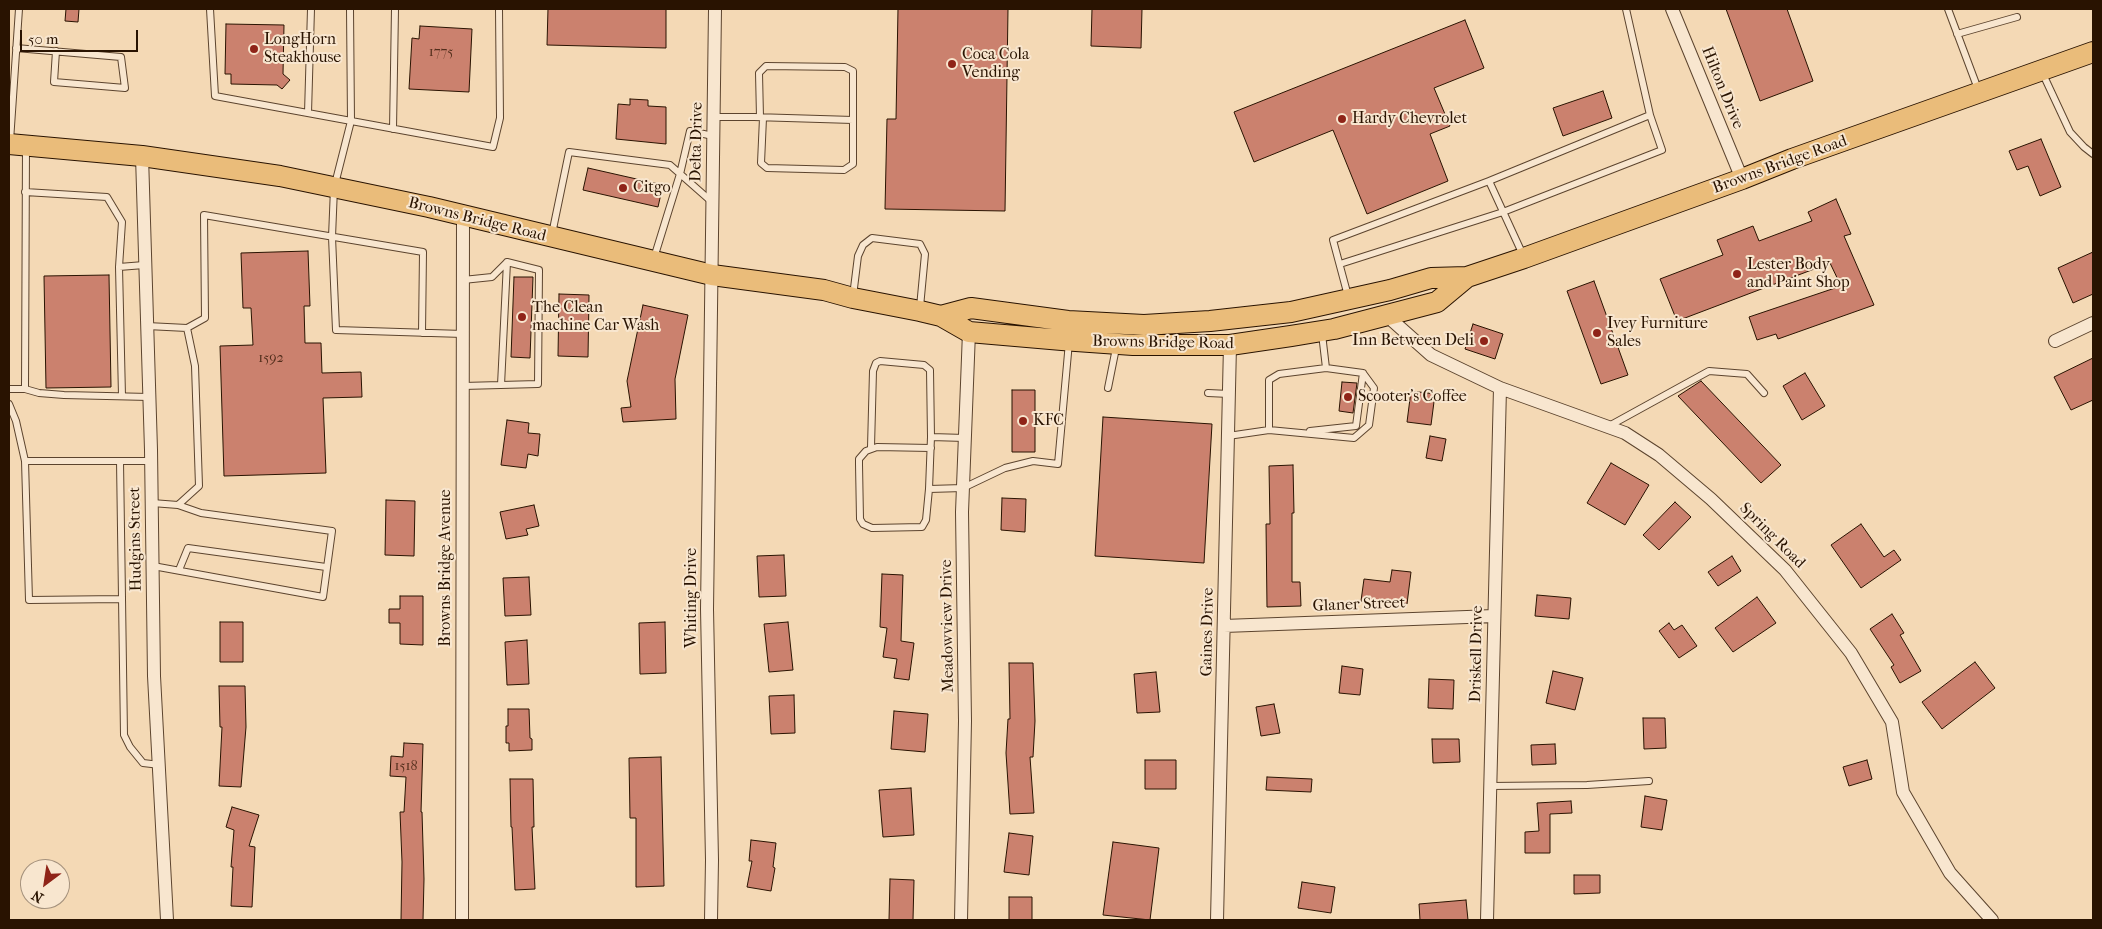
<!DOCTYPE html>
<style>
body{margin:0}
#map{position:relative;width:2102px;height:929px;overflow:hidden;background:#f4d9b5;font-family:"IM FELL French Canon",serif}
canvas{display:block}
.frame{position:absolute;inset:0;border:10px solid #291301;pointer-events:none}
.north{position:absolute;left:20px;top:859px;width:50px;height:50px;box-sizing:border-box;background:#f8e6cf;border:1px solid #a5927d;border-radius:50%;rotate:211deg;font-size:14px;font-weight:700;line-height:20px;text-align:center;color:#291301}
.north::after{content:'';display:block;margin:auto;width:18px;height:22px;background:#8f2418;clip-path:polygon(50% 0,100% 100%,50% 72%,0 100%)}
.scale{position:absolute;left:20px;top:30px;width:118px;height:22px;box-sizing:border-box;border:2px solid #291301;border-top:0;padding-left:6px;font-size:15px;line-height:18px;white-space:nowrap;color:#291301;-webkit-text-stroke:4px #f8e6cf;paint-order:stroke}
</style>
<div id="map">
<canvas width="2102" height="929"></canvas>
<div class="frame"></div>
<div class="north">N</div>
<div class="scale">50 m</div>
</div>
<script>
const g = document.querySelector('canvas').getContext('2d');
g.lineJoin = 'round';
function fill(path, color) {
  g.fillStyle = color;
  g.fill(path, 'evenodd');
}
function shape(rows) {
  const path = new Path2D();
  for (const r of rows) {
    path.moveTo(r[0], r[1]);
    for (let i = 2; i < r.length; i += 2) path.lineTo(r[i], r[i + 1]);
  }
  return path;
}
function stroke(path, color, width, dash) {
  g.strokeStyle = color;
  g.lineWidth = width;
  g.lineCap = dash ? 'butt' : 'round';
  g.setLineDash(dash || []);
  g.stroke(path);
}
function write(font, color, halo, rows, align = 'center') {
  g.font = font + ' "IM FELL French Canon",serif';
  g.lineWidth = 4;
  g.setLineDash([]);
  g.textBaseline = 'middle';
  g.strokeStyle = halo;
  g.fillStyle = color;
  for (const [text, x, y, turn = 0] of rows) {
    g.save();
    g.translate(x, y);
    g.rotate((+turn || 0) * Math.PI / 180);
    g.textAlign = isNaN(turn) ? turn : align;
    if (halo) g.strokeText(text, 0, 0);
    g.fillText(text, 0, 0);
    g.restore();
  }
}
const building = shape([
 [66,9,79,9,78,22,65,21,66,9],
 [548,9,666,9,666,48,547,45,548,9],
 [898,9,1008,9,1005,211,885,209,887,119,896,119,898,9],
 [1092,9,1142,9,1141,48,1091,46,1092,9],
 [1726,9,1787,9,1813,81,1760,101,1726,9],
 [1465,20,1484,68,1434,88,1450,126,1430,134,1448,181,1367,214,1333,130,1254,162,1234,112,1465,20],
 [226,24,284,25,283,74,290,80,282,89,277,85,231,84,231,74,225,74,226,24],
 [420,26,472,29,469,92,409,89,412,38,419,39,420,26],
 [1603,91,1612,118,1563,136,1553,108,1603,91],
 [630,99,648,100,648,106,666,107,666,144,616,139,618,104,630,105,630,99],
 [2041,139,2061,187,2040,196,2028,166,2017,170,2009,151,2041,139],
 [588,168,663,185,658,207,583,190,588,168],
 [1836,199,1851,234,1844,236,1874,305,1778,339,1776,334,1757,340,1749,317,1841,286,1830,263,1677,321,1660,279,1723,255,1717,240,1753,226,1759,241,1812,221,1808,212,1836,199],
 [308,251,310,306,304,306,305,343,321,343,322,373,361,372,362,397,323,398,326,473,224,476,220,346,253,345,251,308,243,308,241,253,308,251],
 [2093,252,2093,294,2073,303,2058,268,2093,252],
 [109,275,111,387,46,388,44,276,109,275],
 [514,277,533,277,530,358,511,357,514,277],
 [1594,281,1628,375,1601,384,1567,291,1594,281],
 [559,294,589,295,588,357,558,356,559,294],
 [643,305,688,315,675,379,676,419,623,422,621,408,631,407,627,381,643,305],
 [1473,324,1503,334,1495,359,1465,349,1473,324],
 [2093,358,2093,400,2071,410,2054,377,2093,358],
 [1805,373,1825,406,1802,420,1783,386,1805,373],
 [1701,381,1781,465,1761,483,1678,396,1701,381],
 [1342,382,1357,383,1353,413,1339,411,1342,382],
 [1012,390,1035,390,1035,452,1012,452,1012,390],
 [1411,391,1435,394,1431,425,1407,422,1411,391],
 [1103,417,1212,424,1204,563,1095,556,1103,417],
 [507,420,529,423,528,433,540,434,538,456,528,454,526,468,501,465,507,420],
 [1430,436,1446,439,1442,461,1426,458,1430,436],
 [1611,463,1649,485,1625,525,1587,503,1611,463],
 [1293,465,1294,513,1292,513,1292,582,1300,582,1301,606,1267,607,1266,524,1270,524,1269,466,1293,465],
 [1002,498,1026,499,1025,532,1001,530,1002,498],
 [386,500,415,501,414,556,385,555,386,500],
 [1675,502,1691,517,1659,550,1643,535,1675,502],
 [534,505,539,526,526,529,528,535,506,539,500,512,534,505],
 [1861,524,1884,557,1894,550,1901,560,1861,588,1831,545,1861,524],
 [784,555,786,596,759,597,757,556,784,555],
 [1732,556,1741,571,1718,586,1708,572,1732,556],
 [1392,570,1411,572,1407,604,1381,600,1381,604,1361,601,1364,579,1390,582,1392,570],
 [882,574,903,575,901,641,914,643,909,680,894,678,897,659,883,657,887,628,880,627,882,574],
 [529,577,531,615,505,616,503,578,529,577],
 [1537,595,1571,598,1569,619,1535,616,1537,595],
 [400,596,423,596,423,645,400,644,400,623,389,623,389,609,400,609,400,596],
 [1757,597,1776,623,1733,652,1715,628,1757,597],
 [1892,614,1904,633,1900,635,1921,671,1900,683,1891,667,1894,665,1870,629,1892,614],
 [220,622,243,622,243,662,220,662,220,622],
 [665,622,666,673,640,674,639,623,665,622],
 [788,622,793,670,769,672,764,624,788,622],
 [1669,623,1674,630,1682,625,1697,646,1679,658,1659,631,1669,623],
 [527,640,529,684,507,685,505,642,527,640],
 [1975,662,1995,688,1942,729,1922,702,1975,662],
 [1009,663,1033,663,1035,721,1033,757,1030,757,1034,813,1010,814,1006,753,1008,719,1010,719,1009,663],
 [1342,666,1363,669,1360,695,1339,693,1342,666],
 [1553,671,1583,678,1575,710,1546,703,1553,671],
 [1156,672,1160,712,1137,713,1134,674,1156,672],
 [1429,679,1454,680,1453,709,1428,708,1429,679],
 [219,686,245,686,246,727,241,787,219,786,222,727,220,727,219,686],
 [794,695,795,733,771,734,769,696,794,695],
 [1274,704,1280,733,1261,736,1256,707,1274,704],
 [508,709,529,709,530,738,532,739,532,750,509,751,509,743,506,743,506,726,508,726,508,709],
 [894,711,928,714,925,752,891,749,894,711],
 [1643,718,1665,718,1666,748,1644,749,1643,718],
 [1432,739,1459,739,1460,762,1433,763,1432,739],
 [404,743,423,744,421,812,422,812,424,879,423,920,401,920,402,862,400,812,404,812,406,777,390,776,391,756,403,757,404,743],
 [1555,744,1556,764,1532,765,1531,745,1555,744],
 [661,757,664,886,636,887,636,818,630,818,629,758,661,757],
 [1145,760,1176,760,1176,789,1145,789,1145,760],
 [1867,760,1872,779,1849,786,1843,767,1867,760],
 [1267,777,1312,779,1311,792,1266,790,1267,777],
 [510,779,533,779,534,827,532,827,535,889,515,890,512,827,511,827,510,779],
 [911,788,914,835,883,837,879,790,911,788],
 [1645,796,1667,800,1662,830,1641,827,1645,796],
 [1571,801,1572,813,1550,814,1550,853,1525,853,1525,832,1539,831,1537,803,1571,801],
 [232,807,259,815,249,846,255,847,252,907,231,906,233,867,231,867,234,830,226,827,232,807],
 [1009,833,1033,836,1029,875,1004,872,1009,833],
 [751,840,776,843,773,867,775,868,771,891,747,887,752,861,749,861,751,840],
 [1113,842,1159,848,1150,920,1103,915,1113,842],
 [1574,875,1600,875,1600,893,1574,894,1574,875],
 [890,879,914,880,913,920,889,920,890,879],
 [1302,882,1335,887,1331,913,1298,908,1302,882],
 [1009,897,1032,897,1032,920,1009,920,1009,897],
 [1466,900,1468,920,1420,920,1419,904,1466,900]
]);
fill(building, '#cb816e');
stroke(building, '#291301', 1);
const service = shape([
 [210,9,215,96,493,147,500,118,499,9],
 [350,9,351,121,334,188,332,237,336,330,463,334],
 [1626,9,1650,115],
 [1948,9,1978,89],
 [1957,34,2017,17],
 [16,48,121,57,125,88,54,82,56,51],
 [2042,72,2070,132,2084,147,2093,154],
 [308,113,311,9],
 [714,117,754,117,853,120,853,164,844,170,767,168,761,163,763,118],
 [760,117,759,73,766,66,845,67,853,71,853,120],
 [393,129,395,9],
 [10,141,19,9],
 [26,147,25,389,39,393,64,395,149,397],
 [25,192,107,197,122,222,119,267,144,265],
 [552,234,569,152,670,165,712,202],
 [654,258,680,174,690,131,713,136],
 [1340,264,1503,212,1662,150,1650,115,1489,181],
 [119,267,122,396],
 [853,296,858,256,863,245,872,238,920,244,925,254,920,307],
 [1348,296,1333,240,1489,181,1523,255],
 [147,326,187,328,205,318,204,215,423,252,422,333],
 [501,385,507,262],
 [463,386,538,384,539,270,507,262,492,277,463,280],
 [1108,388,1116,348],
 [9,389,25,389],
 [1208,393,1229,394],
 [9,404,16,421,25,461,151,461],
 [1609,426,1709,371,1747,374,1764,393],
 [1269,430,1269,380,1279,374,1326,368],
 [1310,431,1356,426,1363,373],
 [1228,436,1269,430,1354,438,1369,425,1374,388,1363,373,1326,368,1322,334],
 [965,438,931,437,929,489,963,488,1005,468,1033,461,1058,464,1069,342],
 [871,447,873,371,876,363,880,361,924,365,930,370,931,437],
 [25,461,29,600,122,599],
 [120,461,124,735,130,747,143,763,160,765],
 [929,489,926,520,922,527,872,528,863,524,860,519,859,464,859,459,866,451,877,447,931,448],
 [152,503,178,505,199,486,195,366,187,328],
 [153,566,323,597,332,531,201,513,178,505],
 [179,570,188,548,326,567],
 [1490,786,1587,785,1649,781]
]);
const minor = shape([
 [1672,9,1742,179],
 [142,156,151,450,154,676,167,920],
 [1386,315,1431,355,1500,388,1625,433,1659,455,1711,499,1785,570,1851,653,1892,722,1903,792,1950,873,1992,920],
 [2055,341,2093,323],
 [1224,626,1494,616],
 [462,920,463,216],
 [711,920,712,860,707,609,715,9],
 [961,920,965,721,962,512,969,332],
 [1217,920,1230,345],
 [1487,920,1500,388]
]);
const primary = shape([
 [9,144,142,156,280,176,429,207,712,275,824,290,853,298,920,311,941,316,969,332,1062,340,1133,345,1230,345,1291,336,1334,329,1437,302,1467,277],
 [941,316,971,308,1068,321,1144,325,1210,321,1291,312,1390,290,1431,278,1467,277,1524,258,1742,179,1792,159,2093,52]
]);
stroke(service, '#5c442e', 8);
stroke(minor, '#5c442e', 14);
stroke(primary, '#291301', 22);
stroke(service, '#f8e6cf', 6);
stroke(minor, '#f8e6cf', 12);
stroke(primary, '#eabc7a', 20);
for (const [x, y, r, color] of [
 [254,49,5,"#8f2418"],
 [952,64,5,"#8f2418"],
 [1342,119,5,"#8f2418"],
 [623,188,5,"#8f2418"],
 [1737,274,5,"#8f2418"],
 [522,317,5,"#8f2418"],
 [1597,333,5,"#8f2418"],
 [1484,341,5,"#8f2418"],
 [1348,397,5,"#8f2418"],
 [1023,421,5,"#8f2418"]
]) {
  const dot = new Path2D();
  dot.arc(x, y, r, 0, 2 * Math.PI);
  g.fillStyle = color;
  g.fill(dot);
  stroke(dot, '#f8e6cf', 2);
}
write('14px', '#522e1c', null, [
 ["1775",441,53],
 ["1592",271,359],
 ["1518",406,767]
]);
write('16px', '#291301', '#f8e6cf', [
 ["LongHorn",264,40],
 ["Steakhouse",264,58],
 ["Coca Cola",962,55],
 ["Vending",962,73],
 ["Hardy Chevrolet",1352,119],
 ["Citgo",633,188],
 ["Lester Body",1747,265],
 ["and Paint Shop",1747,283],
 ["The Clean",532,308],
 ["machine Car Wash",532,326],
 ["Ivey Furniture",1607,324],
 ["Sales",1607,342],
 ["Inn Between Deli",1474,341,"right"],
 ["Scooter's Coffee",1358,397],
 ["KFC",1033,421]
], 'left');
write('16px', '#291301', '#f8e6cf', [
 ["Hilton Drive",1722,88,68],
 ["Delta Drive",697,142,-89],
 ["Browns Bridge Road",1780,165,-20],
 ["Browns Bridge Road",477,220,14],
 ["Browns Bridge Road",1163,343,1],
 ["Spring Road",1772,536,45],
 ["Hudgins Street",136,539,-91],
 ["Browns Bridge Avenue",446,568,-90],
 ["Whiting Drive",692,598,-90],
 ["Glaner Street",1359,605,-2],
 ["Meadowview Drive",948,626,-91],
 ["Gaines Drive",1208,632,-89],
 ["Driskell Drive",1477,654,-89]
]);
</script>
